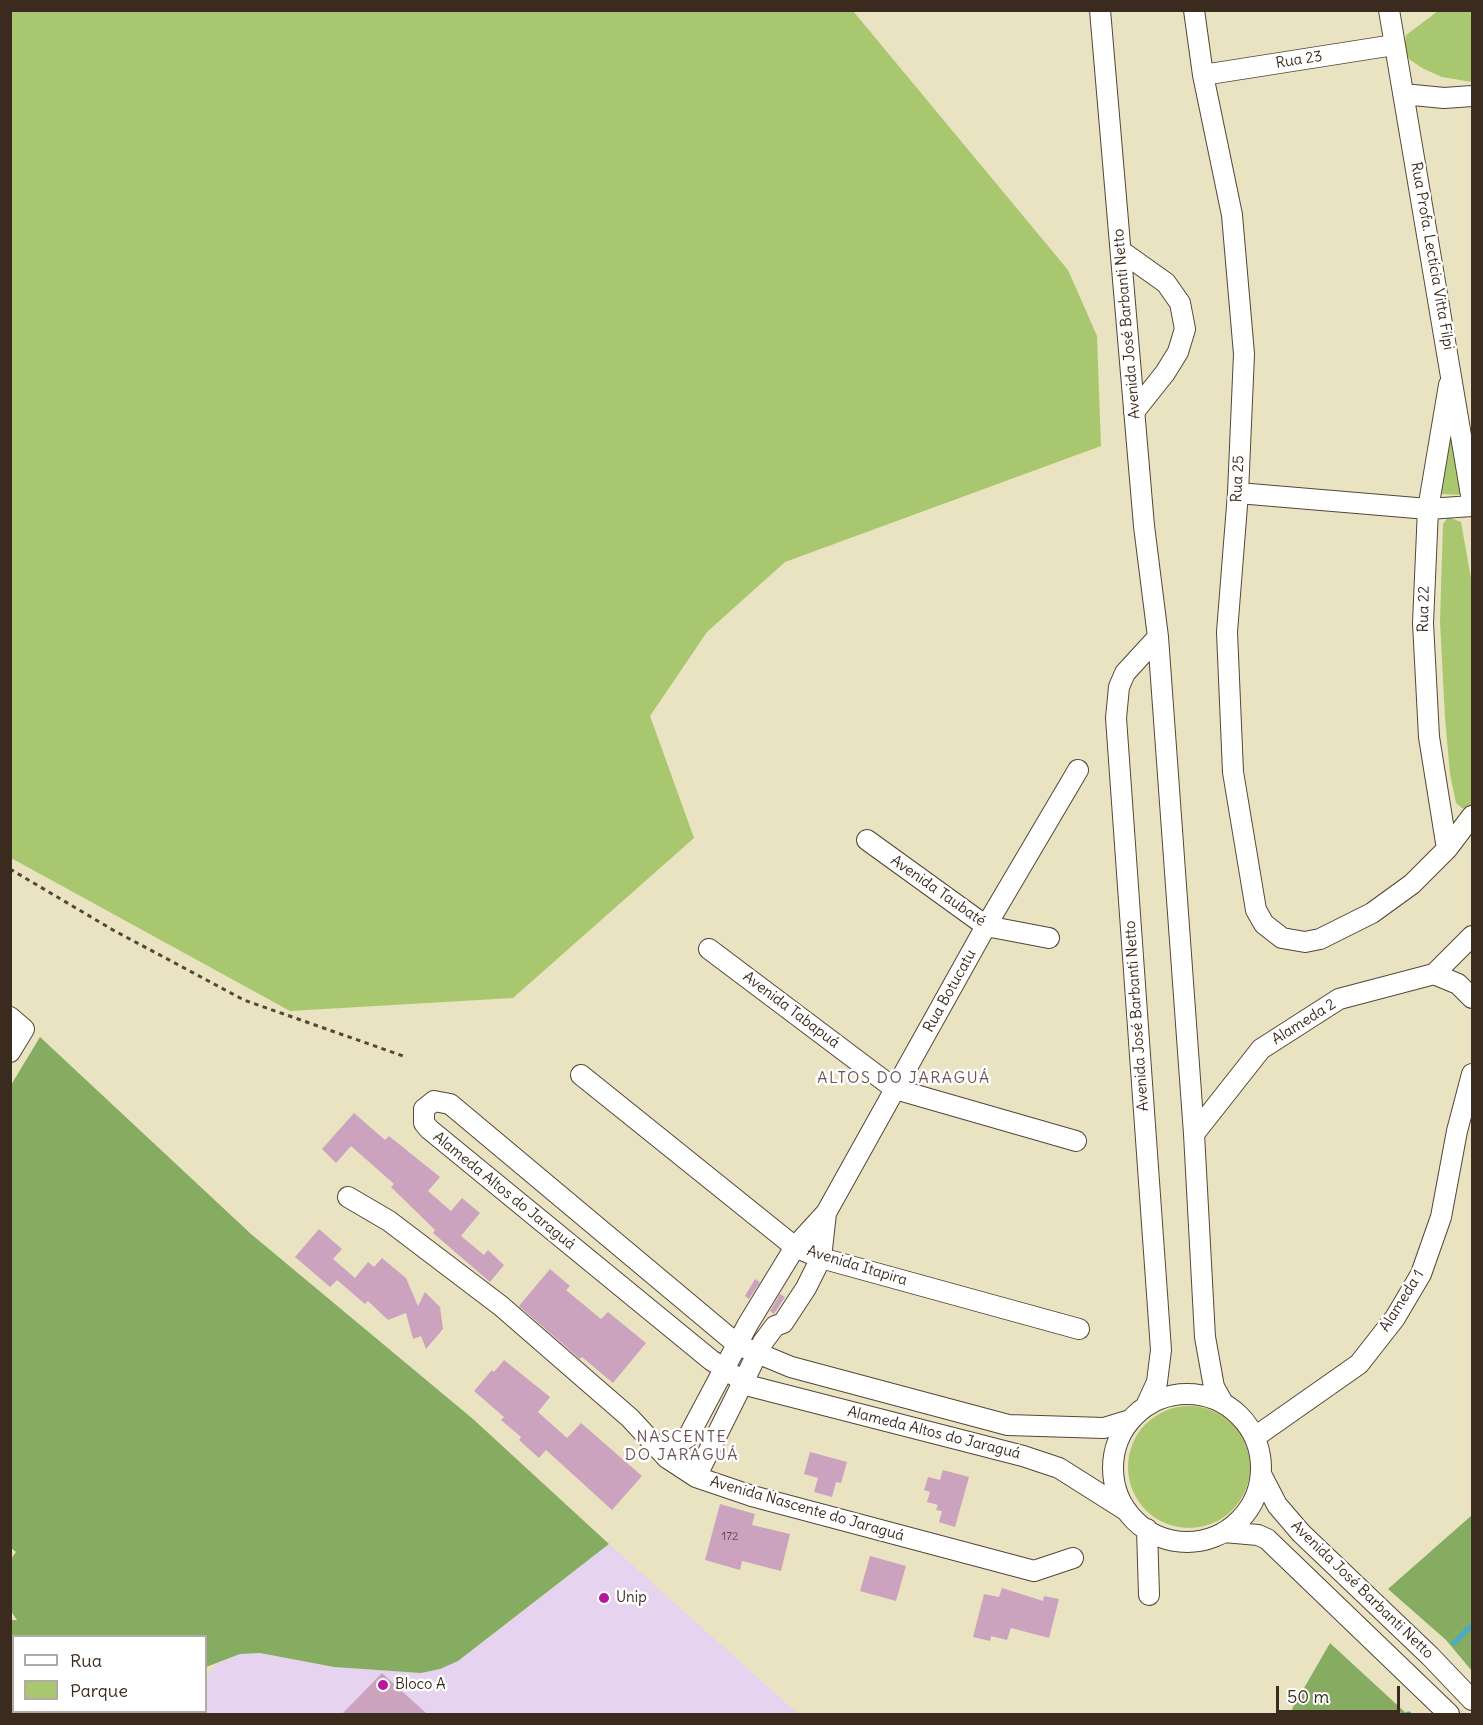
<!DOCTYPE html>
<meta charset="utf-8">
<style>
body{margin:0}
#map{position:relative;width:1483px;height:1725px;overflow:hidden;background:#e9e3c2;font-family:Delius,sans-serif}
canvas{display:block}
.frame{position:absolute;inset:0;border:12px solid #3b2a1e;pointer-events:none}
.legend{position:absolute;left:12px;top:1635px;width:195px;height:78px;box-sizing:border-box;background:#fff;border:2px solid #b1aaa5;margin:0;padding:8px 10px;list-style:none;font-size:18px;color:#3b2a1e}
.legend li{display:flex;align-items:center;gap:12px;height:30px}
.legend b{width:30px;border:2px solid #b1aaa5}
.scale{position:absolute;left:1276px;top:1686px;width:124px;height:27px;box-sizing:border-box;border:3px solid #3b2a1e;border-top:0;padding-left:8px;font-size:18px;line-height:21px;white-space:nowrap;color:#3b2a1e;-webkit-text-stroke:4px #fff;paint-order:stroke}
</style>
<div id="map">
<canvas width="1483" height="1725"></canvas>
<div class="frame"></div>
<ul class="legend">
<li><b style="height:8px;background:#fff"></b>Rua</li>
<li><b style="height:16px;background:#a9c76e"></b>Parque</li>
</ul>
<div class="scale">50 m</div>
</div>
<script>
const g = document.querySelector('canvas').getContext('2d');
g.lineJoin = 'round';
function fill(path, color) {
  g.fillStyle = color;
  g.fill(path, 'evenodd');
}
function shape(rows) {
  const path = new Path2D();
  for (const r of rows) {
    if (r.length === 3) {
      path.moveTo(r[0] + r[2], r[1]);
      path.arc(r[0], r[1], r[2], 0, 2 * Math.PI);
      continue;
    }
    path.moveTo(r[0], r[1]);
    for (let i = 2; i < r.length; i += 2) path.lineTo(r[i], r[i + 1]);
  }
  return path;
}
function stroke(path, color, width, dash) {
  g.strokeStyle = color;
  g.lineWidth = width;
  g.lineCap = dash ? 'butt' : 'round';
  g.setLineDash(dash || []);
  g.stroke(path);
}
function write(font, color, halo, rows, align = 'center') {
  g.font = font + ' Delius,sans-serif';
  g.lineWidth = 5;
  g.setLineDash([]);
  g.textBaseline = 'middle';
  g.strokeStyle = halo;
  g.fillStyle = color;
  for (const [text, x, y, turn = 0] of rows) {
    g.save();
    g.translate(x, y);
    g.rotate((+turn || 0) * Math.PI / 180);
    g.textAlign = isNaN(turn) ? turn : align;
    if (halo) g.strokeText(text, 0, 0);
    g.fillText(text, 0, 0);
    g.restore();
  }
}
fill(shape([
 [609,1544,798,1714,181,1714,183,1712,206,1712,206,1678,217,1664,240,1654,260,1653,334,1667,421,1673,458,1661]
]), '#e5d3f0');
fill(shape([
 [11,10,853,11,1068,270,1097,336,1101,446,785,562,707,632,650,716,694,838,513,998,290,1011,11,858],
 [1438,11,1472,11,1472,82,1442,77,1424,69,1410,60,1404,50,1406,35],
 [1451,424,1463,495,1441,494],
 [1448,517,1461,522,1472,584,1472,805,1467,809,1462,808,1456,803,1450,774,1445,718,1440,621,1443,524],
 [1189,1467,61],
 [11,1668,13,1670,14,1712,183,1712,181,1714,11,1714]
]), '#a9c76e');
fill(shape([
 [40,1037,251,1234,473,1419,609,1544,458,1661,440,1669,421,1673,334,1667,260,1653,240,1654,206,1667,206,1636,14,1636,13,1670,11,1668,11,1620,17,1620,10,1610,11,1559,16,1552,10,1547,11,1085],
 [1472,1515,1472,1671,1446,1640,1388,1589],
 [1330,1643,1407,1714,1295,1714,1292,1709]
]), '#86ac61');
stroke(shape([
 [1454,1643,1472,1625],
 [1408,1714,1409,1714]
]), '#47acc7', 5);
fill(shape([
 [354,1113,385,1140,389,1136,440,1177,428,1191,451,1211,462,1198,480,1213,461,1236,484,1255,488,1250,504,1265,490,1282,433,1233,435,1230,391,1187,394,1184,351,1146,336,1163,322,1149],
 [319,1229,342,1249,333,1259,355,1278,368,1262,374,1267,382,1258,406,1278,418,1306,425,1292,440,1307,443,1329,426,1349,421,1336,413,1339,406,1313,388,1320,368,1301,365,1304,337,1280,330,1287,295,1257],
 [550,1269,570,1286,566,1290,601,1319,608,1312,646,1343,613,1383,582,1357,580,1359,519,1306],
 [755,1279,760,1282,749,1299,745,1296],
 [780,1294,785,1297,774,1314,770,1311],
 [504,1360,550,1397,538,1412,567,1438,581,1423,642,1476,612,1510,546,1450,539,1458,519,1440,521,1437,501,1420,504,1417,474,1391,492,1370,494,1372],
 [810,1452,847,1462,841,1483,836,1482,832,1497,814,1492,818,1478,804,1474],
 [943,1470,969,1477,955,1527,939,1522,942,1511,936,1510,938,1505,927,1502,930,1492,924,1490,928,1477,940,1480],
 [720,1504,755,1514,752,1525,790,1534,781,1571,742,1561,740,1570,705,1560],
 [870,1556,906,1566,896,1601,860,1591],
 [1002,1588,1043,1601,1044,1596,1059,1599,1049,1638,1011,1628,1007,1640,991,1636,990,1641,973,1637,984,1594,999,1597],
 [382,1673,427,1714,342,1714]
]), '#cca3bf');
const minor = shape([
 [1100,10,1144,526,1158,637,1194,1134,1205,1337,1214,1387,1223,1403],
 [1194,10,1203,75,1232,215,1244,354,1238,493,1227,632,1233,772,1256,910,1264,924,1282,938,1305,942,1320,939,1372,913,1412,884,1447,849,1472,816],
 [1389,10,1472,501],
 [1203,75,1394,45],
 [1403,94,1444,98,1472,96],
 [1121,251,1166,283,1180,303,1185,329,1178,352,1165,373,1134,412],
 [1238,493,1428,509,1472,506],
 [867,840,986,926,1049,938],
 [1447,849,1429,737,1423,623,1428,509,1449,385],
 [709,949,895,1089,1076,1141],
 [1434,974,1458,984,1472,998],
 [10,1017,24,1029,10,1052],
 [581,1075,795,1247,821,1258,1079,1329],
 [1194,1134,1261,1049,1339,999,1434,974,1472,936],
 [348,1197,389,1221,501,1306,630,1418,667,1458,696,1477,752,1496,1034,1571,1073,1558],
 [1187,1468,74],
 [1146,1406,1157,1382,1161,1350,1116,718,1119,687,1125,673,1158,637],
 [1255,1437,1359,1364,1395,1318,1421,1274,1441,1217,1457,1131,1472,1074],
 [667,1458,677,1444,688,1437,748,1324,795,1247,826,1213,986,926,1078,770],
 [1261,1474,1277,1505,1301,1533,1430,1656,1472,1700],
 [696,1477,763,1342,775,1326,783,1323,806,1288,821,1258,826,1213],
 [1127,1511,1059,1468,1023,1456,750,1386,711,1360,429,1129,424,1123,424,1109,434,1101,450,1104,738,1345,791,1367,1008,1425,1104,1428,1130,1420],
 [1147,1529,1149,1595],
 [1224,1532,1258,1535,1267,1539,1449,1714]
]);
stroke(minor, '#554637', 22);
stroke(shape([
 [10,869,113,930,244,1000,403,1056]
]), '#554637', 3, [4.5, 4.5]);
stroke(minor, '#fff', 20);
for (const [x, y, r, color] of [
 [604,1598,6,"#b5179e"],
 [383,1685,6,"#b5179e"]
]) {
  const dot = new Path2D();
  dot.arc(x, y, r, 0, 2 * Math.PI);
  g.fillStyle = color;
  g.fill(dot);
  stroke(dot, '#fff', 2);
}
write('12px', '#5f4846', null, [
 ["172",730,1537]
]);
write('15px', '#3b2a1e', '#fff', [
 ["Rua 23",1299,60,-9],
 ["Rua Profa. Lectícia Vitta Filpi",1432,256,80],
 ["Avenida José Barbanti Netto",1127,324,-95],
 ["Rua 25",1238,479,-87],
 ["Rua 22",1424,609,-89],
 ["Avenida Taubaté",938,891,35],
 ["Rua Botucatu",950,991,-61],
 ["Avenida Tabapuá",791,1010,37],
 ["Avenida José Barbanti Netto",1137,1016,-94],
 ["Alameda 2",1304,1022,-32],
 ["Alameda Altos do Jaraguá",504,1191,39],
 ["Avenida Itapira",857,1266,17],
 ["Alameda 1",1402,1301,-58],
 ["Alameda Altos do Jaraguá",934,1433,14],
 ["Avenida Nascente do Jaraguá",807,1509,16],
 ["Avenida José Barbanti Netto",1362,1590,44]
]);
write('15px', '#3b2a1e', '#fff', [
 ["Unip",616,1598],
 ["Bloco A",395,1685]
], 'left');
g.letterSpacing = '1.5px';
write('16px', '#6e5456', '#fff', [
 ["ALTOS DO JARAGUÁ",904,1078],
 ["NASCENTE",682,1437],
 ["DO JARAGUÁ",682,1455]
]);
g.letterSpacing = '0px';
</script>
